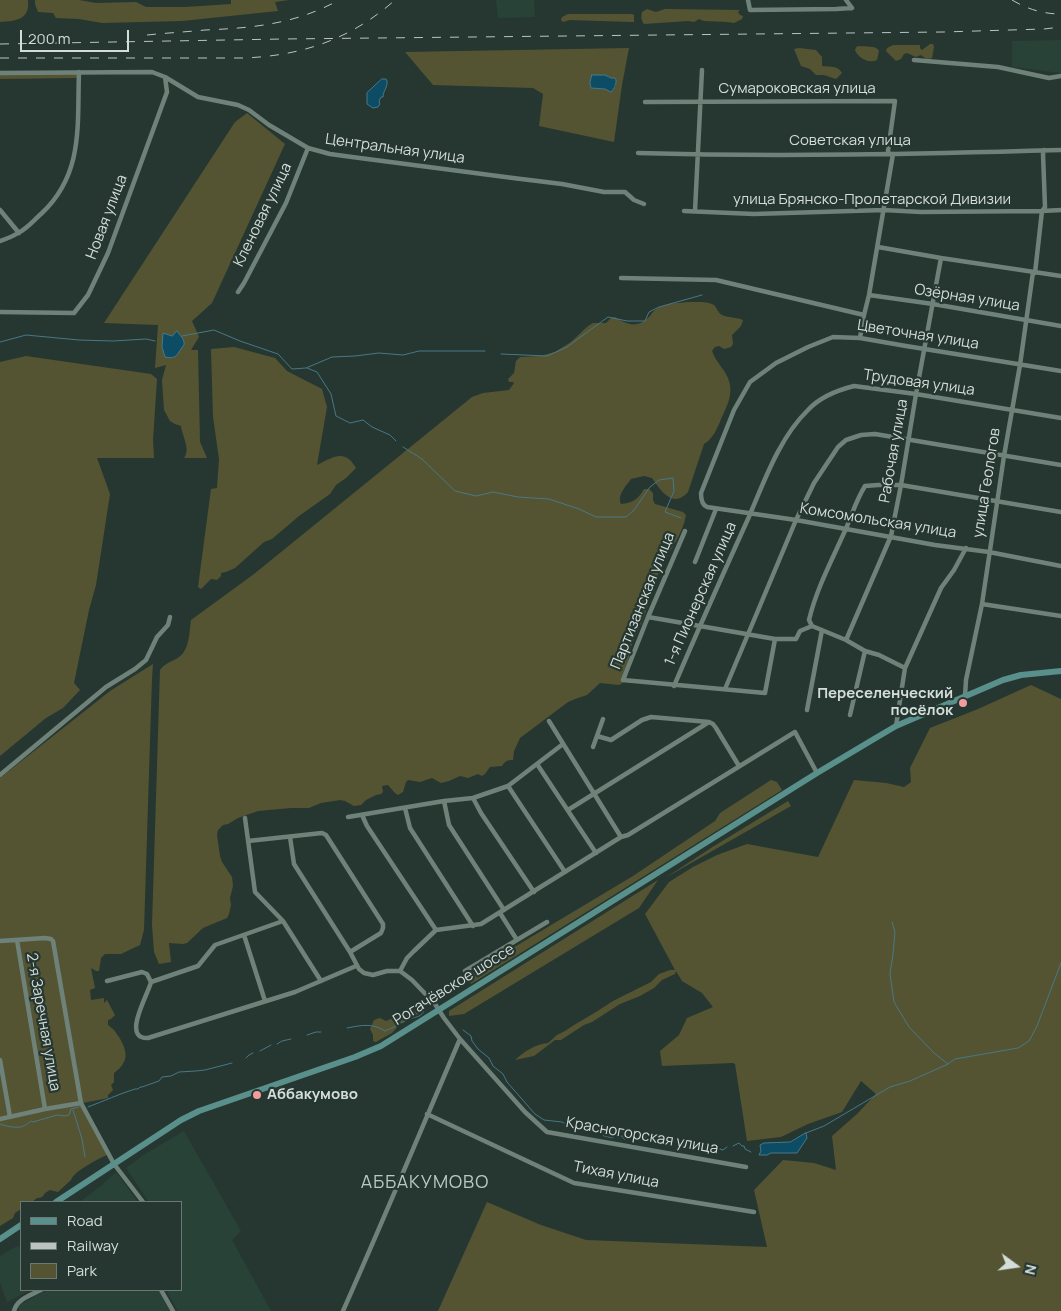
<!DOCTYPE html>
<html>
<head>
<meta charset="utf-8">
<style>
  body { margin:0 }
  #map { position:relative; width:1061px; height:1311px; overflow:hidden; background:#263731; font-family:Manrope,sans-serif }
  canvas { display:block }
  .legend { position:absolute; left:20px; top:1201px; width:162px; height:90px; box-sizing:border-box; background:#263731; border:1px solid #6b7974; margin:0; padding:6px 9px; list-style:none; font-size:15px; color:#d3ddd9 }
  .legend li { display:flex; align-items:center; gap:10px; height:25px }
  .legend b { width:25px; border:1px solid #6b7974 }
  .north { position:absolute; left:991px; top:1241px; width:50px; height:50px; -webkit-text-stroke:4px #263731; paint-order:stroke; rotate:104deg; font-size:14px; font-weight:700; line-height:20px; text-align:center; color:#d3ddd9 }
  .north::after { content:''; display:block; margin:auto; width:18px; height:22px; background:#d3ddd9; clip-path:polygon(50% 0,100% 100%,50% 72%,0 100%) }
  .scale { position:absolute; left:20px; top:30px; width:109px; height:22px; box-sizing:border-box; border:2px solid #d3ddd9; border-top:0; padding-left:6px; font-size:15px; line-height:18px; white-space:nowrap; color:#d3ddd9; -webkit-text-stroke:4px #263731; paint-order:stroke }
</style>
</head>
<body>
<div id="map">
<canvas width="1061" height="1311"></canvas>
<ul class="legend">
<li><b style="height:6px;background:#5a908b"></b>Road</li>
<li><b style="height:6px;background:#bac5c1"></b>Railway</li>
<li><b style="height:14px;background:#545433"></b>Park</li>
</ul>
<div class="north">N</div>
<div class="scale">200 m</div>
</div>
<script>
const g = document.querySelector('canvas').getContext('2d');
g.lineJoin = 'round';
function fill(path, color) { g.fillStyle = color; g.fill(path, 'evenodd'); }
function trace(path, color, width, dash) { g.strokeStyle = color; g.lineWidth = width; g.lineCap = dash ? 'butt' : 'round'; g.setLineDash(dash || []); g.stroke(path); }
function drawText(font, color, halo, rows, align = 'center') {
  g.font = font + ' Manrope,sans-serif'; g.lineWidth = 4.5; g.setLineDash([]); g.textBaseline = 'middle'; g.strokeStyle = halo; g.fillStyle = color; for (const [text, x, y, turn = 0] of rows) {
    g.save(); g.translate(x, y); g.rotate((+turn || 0) * Math.PI / 180); g.textAlign = isNaN(turn) ? turn : align; if (halo) g.strokeText(text, 0, 0); g.fillText(text, 0, 0); g.restore();
  }
}
const built = new Path2D(`
  M496 0H534L535 17 498 18Z
  M1061 40V73L1012 67V41Z
  M184 1131 241 1231 232 1240 271 1311H178L166 1290H181V1202H149L126 1168 145 1154Z
  M116 1172 138 1202H80L103 1184Z
  M21 1245V1290H30L7 1302 0 1283V1256L17 1246 18 1247Z
  M47 1290H159L171 1311H19V1307L21 1304Z`);
const green = new Path2D(`
  M0 0H28C30 20 16 21 0 22Z
  M35 0H79L96 3 136 2 146 7H185L231 4V0H289L275 2 278 11 182 21 102 23 79 19 56 18 53 13 38 12 35 4Z
  M647 9 656 12 665 9 740 10 738 12 740 15 743 16 742 19 734 23 727 22 704 21 699 19 694 22 688 21 644 24C641 20 641 17 642 12Z
  M568 14H632L634 15V22H631L570 20 563 22 561 20 562 17Z
  M930 44H933L934 47 932 58C927 60 925 58 921 55L916 57 907 53 904 54 901 59 896 61 886 51 887 48 893 45H920V48L922 50Z
  M859 46C865 47 876 45 879 51L877 60C869 64 858 58 855 50L856 47Z
  M629 48 622 85 614 142 539 126 543 94 533 88 433 85 405 52ZM597 75H604L611 78 616 86 611 92 605 89 591 88 590 83Z
  M799 48 816 50 822 57V66C829 67 838 65 842 73L836 79 824 75H816L810 69 801 66 794 49Z
  M77 73V78L0 79V75Z
  M247 113 285 144 212 303 192 321 199 337 191 350H198L200 442 207 458H184C191 449 182 436 181 426L175 424 170 421 164 410 162 380 166 365 155 368 158 325 104 323 235 122Z
  M689 302C696 302 708 301 714 305 717 308 718 313 722 315 729 318 736 317 743 320L741 326 732 335 733 344 731 347 724 349 719 346 715 347 712 351C716 363 726 370 729 381 734 396 725 409 720 422 717 428 715 434 710 439 709 441 706 442 704 444L688 492C673 509 661 491 652 478L644 476 631 479C626 486 617 495 621 504 632 503 638 500 644 489H649L653 493V500L655 504 683 512 686 515C683 534 669 551 661 568 654 581 651 597 646 611 642 624 635 635 631 647 627 657 630 671 626 681L619 685 600 683 587 695 575 699 568 702 520 738 514 751 513 760C507 760 505 761 502 766L490 767 485 774 482 776 478 774 468 778 460 776 449 781 441 783 432 778 420 782 408 780 406 782 403 792 398 795 395 793 388 785 382 786 383 792 381 794 376 795 366 800 361 805 354 806 345 801 340 800 321 803 309 808H291L258 811 238 818 228 824 223 825 218 830 217 835 220 856 222 862 232 877 233 886 230 898 231 905 229 914 227 918 203 928 187 943 183 944 169 943 171 962 159 964 154 952 152 925 160 670C164 664 170 662 176 659 190 652 189 633 191 620L254 574 472 397 483 393 509 390 514 383 513 382H509L508 379 514 373 516 361 520 357 540 356 555 352 571 342 588 326 593 323H606L611 318 615 317C627 325 638 329 650 316 652 313 654 310 658 308 666 303 679 303 689 302Z
  M234 347 275 358 287 371 322 389 327 407 317 465C333 457 345 448 356 468L346 478 336 485 330 494 299 516 272 539 264 542 235 568 226 572 221 573V576L217 580 211 579 201 589 198 587 211 489 217 488 219 459 213 417 211 349Z
  M26 356 151 374 157 379 153 440 154 458H97L110 494 96 585 89 610 74 683 80 690 63 708 46 718 0 756V362Z
  M153 664 152 678 144 930 140 945 121 954H105L101 958 99 971H96L91 968 95 988 90 990 91 1000 104 998V1003L107 1000 115 1015 111 1019 108 1020V1025C110 1027 112 1028 114 1030 116 1032 117 1035 119 1037 128 1052 129 1062 114 1073V1082L111 1085 113 1090 108 1095V1098L83 1103 107 1155C98 1159 74 1171 71 1180L58 1192 50 1190 45 1193C43 1197 41 1198 37 1198L32 1202H21V1209L15 1213 13 1218 0 1226V778L110 691Z
  M1031 685 1061 699V1311H438L487 1202 541 1225 586 1240 767 1247 754 1190 783 1160 814 1163 836 1170 832 1136 857 1114 876 1094 861 1081 842 1112 808 1124 781 1137 747 1141 735 1064 733 1063 662 1066 660 1051 679 1035 687 1018 713 1007 702 993 682 981 676 971 675 974 662 980 654 988 640 996 620 1004 592 1022 584 1025 561 1040H555L534 1056 515 1060C524 1052 535 1044 548 1043L557 1035 565 1031 574 1025 596 1012 613 1001 651 982 659 974 670 970H675L645 914 669 882 693 867 717 855 747 844 818 857 854 780 886 783 904 787 911 782 910 768 930 728 978 709Z
  M771 780 777 782 782 790 471 984 466 976 633 876 715 821 720 813Z
  M788 801 791 806 665 878 714 846Z
  M658 880 639 908 464 1014 449 1016V1011Z
  M424 1006 422 1012 401 1023 392 1033 381 1039 376 1042 373 1041V1035L370 1029 374 1020 380 1018 386 1021 395 1017H401L410 1014Z`);
const water = new Path2D(`
  M592 75H605L611 78H615C618 82 614 89 611 92L605 89 591 88 590 83Z
  M382 79H386L387 81C388 87 383 91 383 97H381L379 101 380 104 378 107 373 108 367 104V93Z
  M177 331C180 336 185 339 184 345 177 353 178 360 165 357L162 347 163 333 172 336Z
  M806 1133 807 1138 797 1153H771L767 1155H759L761 1151 760 1145 764 1143 790 1142Z`);
const stream = new Path2D(`
  M182 336 214 330 240 341 278 354 292 369 306 368 332 357 355 356 379 353 403 355 419 351H485
  M0 342 26 335 79 340 113 341 146 339 155 341
  M501 354 547 356 567 347 586 333 608 317 627 321H645L649 312 659 307 702 295
  M307 368 317 372 331 394 336 416 350 423 363 420 372 427 390 435 396 441
  M403 447 422 459 455 491 476 496 493 492 518 497 549 499 579 509 596 517H626L634 510 650 487 659 480 673 478 674 491 665 512 681 518
  M892 922 895 932 893 954 890 974 894 1002 909 1027 934 1053 948 1064
  M347 1028C362 1025 373 1023 385 1031 393 1028 399 1024 407 1020 414 1016 420 1019 424 1011
  M463 1030 471 1036 472 1041 478 1049 489 1058 493 1066 503 1074 507 1082 535 1114 544 1120 562 1122 570 1126 599 1131 604 1136 613 1138V1136H622L624 1139C629 1139 635 1139 640 1138L642 1139 646 1137 648 1141H650L652 1138 655 1139 656 1141
  M307 1035 316 1032H321
  M277 1044 282 1041 291 1039
  M260 1051 271 1045
  M246 1058 249 1055 253 1053
  M88 1107C104 1101 119 1094 135 1089H138L140 1087H142L159 1081 162 1077 171 1076 179 1072 196 1071 205 1070 232 1063
  M73 1110 82 1139 85 1157
  M0 1124C4 1126 16 1128 20 1127 23 1127 29 1123 31 1121L33 1122 57 1115 64 1116 69 1115 71 1109 79 1107
  M806 1133 824 1126 890 1087 910 1081 948 1064 955 1059 1018 1048 1029 1041 1037 1026 1061 963
  M733 1146 739 1143 742 1146H744L745 1149 751 1152
  M679 1149 685 1147C691 1150 697 1149 704 1150L708 1147 711 1151 720 1149 723 1150 727 1147`);
const minor = new Path2D(`
  M748 0 750 10 836 9 852 8
  M846 0 852 8
  M914 60 998 67 1049 78 1061 76
  M0 73 152 72 165 77 198 97 238 105 249 110 269 125 308 148 330 154 352 157 513 178 562 184 604 192H625L634 200 644 204
  M645 102 895 101 888 151 889 154
  M638 153C779 157 920 154 1061 150
  M0 210 19 233
  M684 211 754 214 884 210 921 212 1042 211 1061 210
  M695 211 702 70
  M0 241C6 239 12 237 18 233 27 229 34 220 42 213 84 173 77 125 79 72
  M878 247 941 258 1061 276
  M1035 273 1042 211 1045 207 1043 154 1044 150
  M621 278 716 280 864 315
  M238 292 244 283 286 203 308 148
  M869 295 933 304 1061 326
  M0 312 74 313 88 295 108 253 167 92 165 77
  M860 338 864 315 869 295 893 154
  M1061 371 906 346 860 338 833 337 808 347 776 363 750 382 734 410 701 493C701 498 702 505 707 507L796 520 935 545 989 552 1061 566
  M685 531 648 617 623 680 765 693 775 639
  M695 562 716 509
  M982 604 1061 616
  M648 617 775 639H796L800 631 812 626
  M846 640 891 536 901 485 916 394 941 258
  M905 668 879 655 865 651 846 640 812 626 809 620C816 590 831 562 844 533 852 516 855 502 865 486L878 485H901L1061 512
  M674 686C698 630 723 574 748 519 764 482 779 438 808 410 819 398 838 390 854 386L916 394 1061 418
  M725 689 796 520 814 483 838 447 846 440 861 435 875 434 1061 465
  M965 696 966 680 982 604 1004 456 1020 365 1033 272
  M807 710 822 630
  M850 715 865 651
  M549 721 621 837
  M896 726 905 668 941 588 954 570 966 548
  M597 736 611 740 642 720 651 717 709 722 713 724 716 728 739 766
  M593 747 603 719
  M537 764 596 853
  M0 775 106 687 135 669 146 660 157 637 168 625 170 617
  M508 786 565 872
  M473 798 481 813 534 892
  M444 801 449 825 504 910
  M405 808 410 828 473 926
  M568 810 709 722
  M362 815 367 826 436 930
  M348 817 444 801 473 798 508 786 563 744
  M245 818 255 892 283 921 321 981
  M290 837 294 864 350 952 359 969 364 973 373 975 387 971H400L412 980 435 1004 444 1018 460 1039 525 1112 547 1132 746 1167
  M248 841 322 833 326 835 383 924V928L381 933 350 952
  M500 913 517 940
  M283 921 215 945 198 966 151 982C148 995 121 1039 148 1038L295 992 356 966
  M244 935 265 1001
  M17 940 45 1109
  M0 941 45 938 51 939 53 941 81 1103 114 1164 143 1202
  M400 971 407 958 414 951 436 930 481 924 621 837 628 835 795 732 817 773
  M465 971 547 922
  M107 981 142 972 147 974 151 982
  M0 1060 10 1117
  M427 1114 574 1183 754 1212
  M0 1119 45 1109 81 1103
  M161 1290 173 1311
  M14 1311C17 1299 31 1295 41 1290
  M343 1311C383 1221 421 1130 460 1039`);
const secondary = new Path2D(`
  M56 1202 181 1120 199 1111 355 1057 381 1046 817 773 874 739 896 726 1003 680 1021 675 1061 671
  M0 1239 21 1225`);
const rail = new Path2D(`
  M1012 0C1027 9 1043 14 1061 14
  M147 35C166 33 185 32 205 30 253 28 296 24 339 0
  M0 44 283 39 943 32 1044 29 1061 27
  M0 58H243C302 56 351 39 395 0`);
const markers = [
  [963,703,5,"#f59b9d"],
  [257,1095,5,"#f59b9d"]
];
const streetNames = [
  ["Сумароковская улица",797,89],
  ["Советская улица",850,141],
  ["Центральная улица",395,149,8],
  ["улица Брянско-Пролетарской Дивизии",872,200],
  ["Кленовая улица",263,215,-64],
  ["Новая улица",107,217,-69],
  ["Озёрная улица",967,298,9],
  ["Цветочная улица",918,335,9],
  ["Трудовая улица",919,383,8],
  ["Рабочая улица",894,451,-80],
  ["улица Геологов",987,483,-81],
  ["Комсомольская улица",878,521,9],
  ["1-я Пионерская улица",701,594,-66],
  ["Партизанская улица",643,601,-68],
  ["Рогачёвское шоссе",454,985,-32],
  ["2-я Заречная улица",43,1022,80],
  ["Красногорская улица",642,1136,10],
  ["Тихая улица",616,1175,11]
];
const poiNames = [
  ["Переселенческий",953,694],
  ["посёлок",953,711],
  ["Аббакумово",267,1095,"left"]
];
const quarterNames = [
  ["АББАКУМОВО",425,1183]
];
fill(built, '#284238');
fill(green, '#545433');
fill(water, '#0c4d65');
trace(water, '#487888', 1);
trace(stream, '#487888', 1);
trace(minor, '#6f827a', 4.5);
trace(secondary, '#5a908b', 6);
trace(rail, '#bac5c1', 1, [9, 9]);
for (const [x, y, r, color] of markers) { const dot = new Path2D(); dot.arc(x, y, r, 0, 2 * Math.PI); g.fillStyle = color; g.fill(dot); trace(dot, '#263731', 2); }
drawText('15px', '#d3ddd9', '#263731', streetNames);
drawText('bold 15px', '#d3ddd9', '#263731', poiNames, 'right');
g.letterSpacing = '1px';
drawText('18px', '#b7cbc3', '#263731', quarterNames);
g.letterSpacing = '0px';
</script>
</body>
</html>
